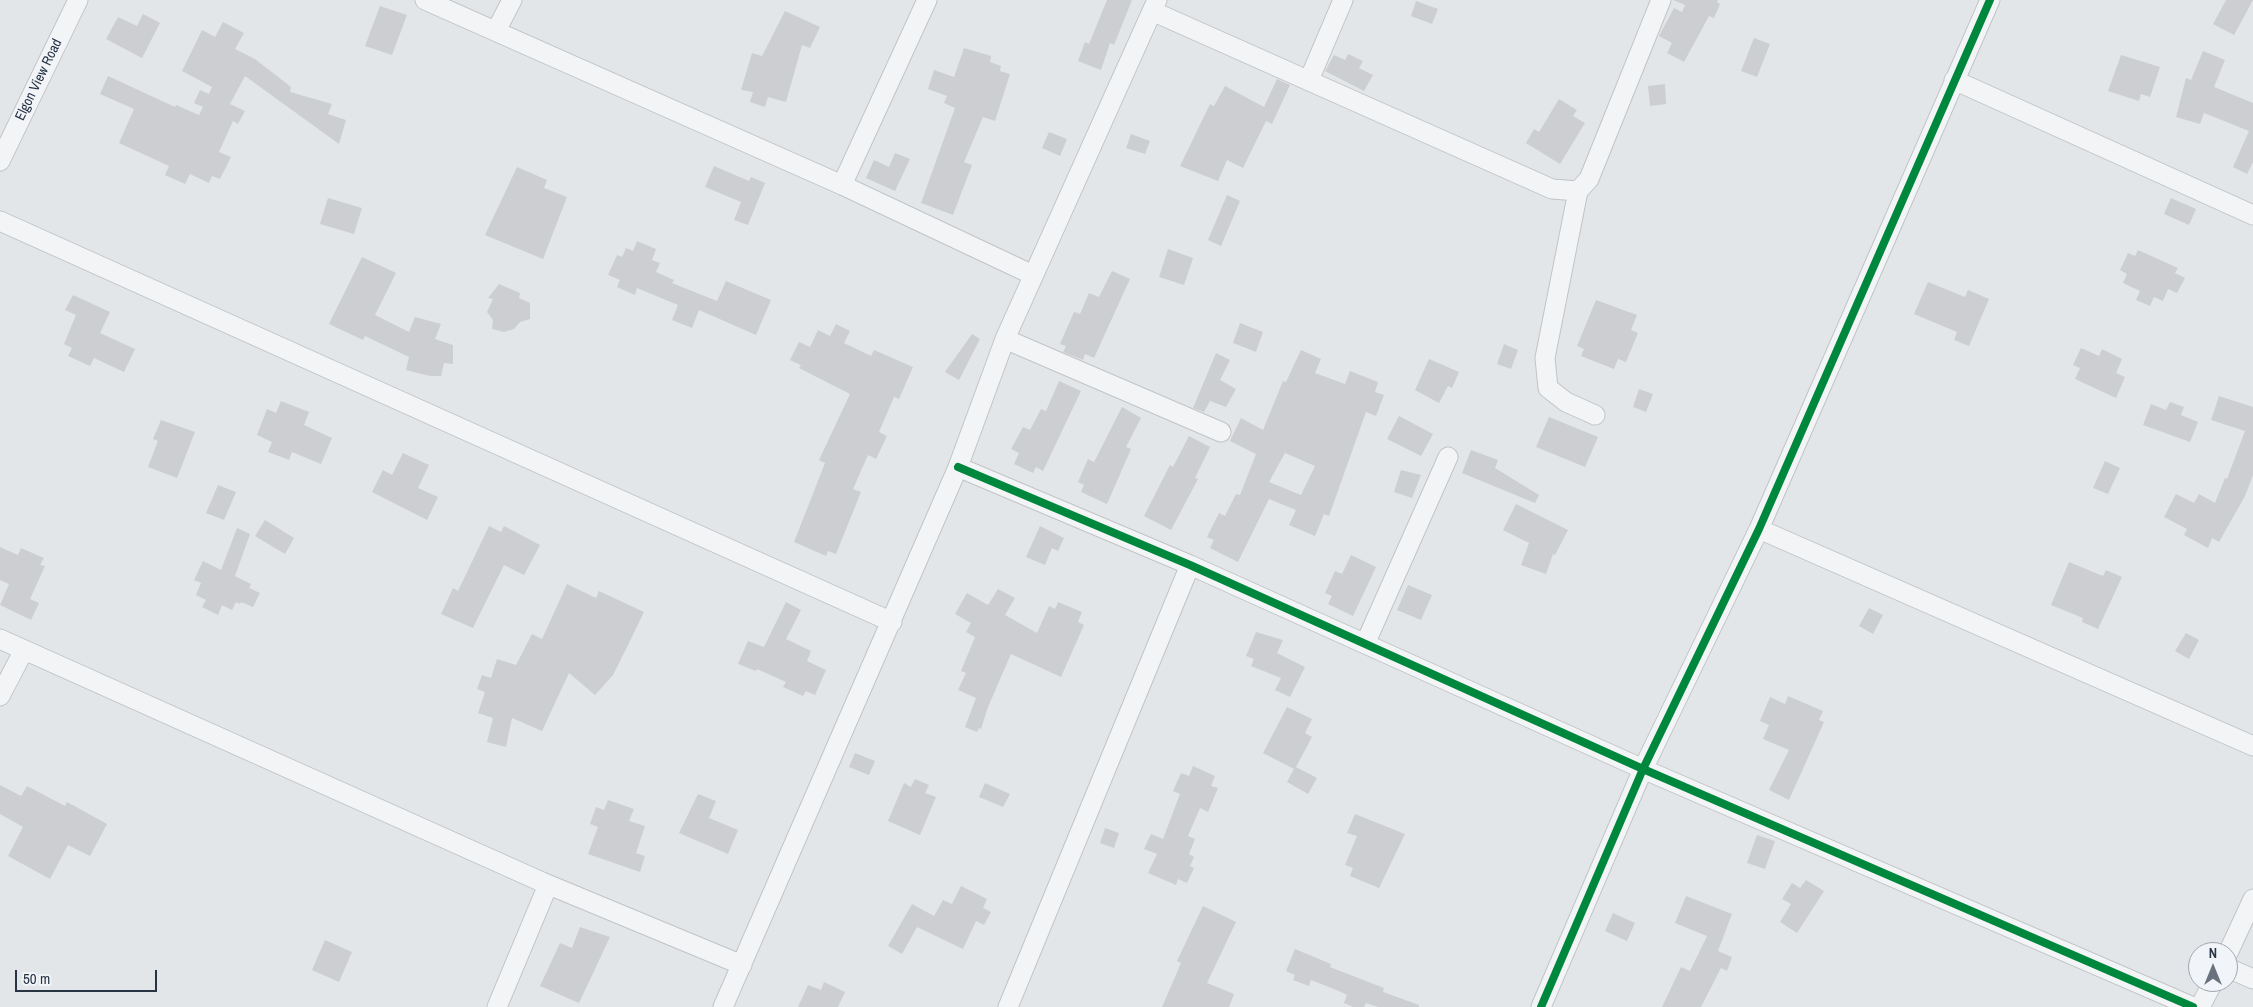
<!DOCTYPE html>
<html>
<head>
<meta charset="utf-8">
<style>
  body { margin:0 }
  #map { position:relative; width:2253px; height:1007px; overflow:hidden; background:#e3e6e9; font-family:"Archivo Narrow",sans-serif }
  canvas { display:block }
  .north { position:absolute; left:2188px; top:942px; width:50px; height:50px; box-sizing:border-box; background:#f1f4f8; border:1px solid #a1a7b0; border-radius:50%; rotate:0deg; font-size:14px; font-weight:700; line-height:20px; text-align:center; color:#283444 }
  .north::after { content:''; display:block; margin:auto; width:18px; height:22px; background:#69727e; clip-path:polygon(50% 0,100% 100%,50% 72%,0 100%) }
  .scale { position:absolute; left:15px; top:970px; width:142px; height:22px; box-sizing:border-box; border:2px solid #283444; border-top:0; padding-left:6px; font-size:15px; line-height:18px; white-space:nowrap; color:#283444; -webkit-text-stroke:4px #f1f4f8; paint-order:stroke }
</style>
</head>
<body>
<div id="map">
<canvas width="2253" height="1007"></canvas>
<div class="north">N</div>
<div class="scale">50 m</div>
</div>
<script>
const g = document.querySelector('canvas').getContext('2d');
g.lineJoin = 'round';
function fill(path, color) { g.fillStyle = color; g.fill(path, 'evenodd'); }
function trace(path, color, width, dash) { g.strokeStyle = color; g.lineWidth = width; g.lineCap = dash ? 'butt' : 'round'; g.setLineDash(dash || []); g.stroke(path); }
function drawText(font, color, halo, rows, align = 'center') {
  g.font = font + ' "Archivo Narrow",sans-serif'; g.lineWidth = 4; g.setLineDash([]); g.textBaseline = 'middle'; g.strokeStyle = halo; g.fillStyle = color; for (const [text, x, y, turn = 0] of rows) {
    g.save(); g.translate(x, y); g.rotate((+turn || 0) * Math.PI / 180); g.textAlign = isNaN(turn) ? turn : align; if (halo) g.strokeText(text, 0, 0); g.fillText(text, 0, 0); g.restore();
  }
}
const building = new Path2D(`
  M1107 0H1132L1114 45 1110 43 1101 70 1078 61 1085 42 1089 44Z
  M1673 0H1718L1717 2 1720 4 1714 18 1709 16 1684 62 1667 53 1672 43 1659 36 1674 8 1682 12 1685 5Z
  M2226 0H2253L2234 35 2213 24Z
  M1416 1 1438 9 1432 24 1411 16Z
  M380 6 407 15 392 55 365 46Z
  M785 11 820 27 810 48 802 45 786 102 768 97 765 107 750 102 753 92 741 90 752 53 762 56Z
  M143 14 160 23 142 58 106 39 118 17 137 26Z
  M223 22 244 33 235 49 255 59 291 87 290 92 332 104 328 114 346 120 339 144 245 76 230 104 245 111 238 124 233 121 219 152 231 157 220 179 212 176 209 183 190 174 185 184 165 175 169 166 119 143 134 109 100 94 108 76 175 107 176 105 199 115 203 107 194 103 200 90 209 94 212 87 182 71 202 30 215 37Z
  M1754 38 1770 44 1757 77 1741 71Z
  M964 48 991 56 990 62 1001 66 1000 71 1010 74 995 121 983 117 964 162 972 165 953 215 921 203 955 108 944 103 947 96 928 89 934 70 954 77Z
  M2203 51 2225 60 2214 87 2253 103V162L2247 174 2233 167 2249 131 2204 113 2200 124 2176 117 2186 78 2191 80Z
  M1348 54 1363 61 1359 68 1373 75 1364 91 1325 71 1334 55 1345 60Z
  M2121 55 2160 67 2150 97 2141 94 2139 101 2108 91Z
  M1277 79 1290 85 1272 124 1266 121 1243 168 1227 160 1218 181 1180 166 1210 104 1214 106 1225 86 1264 107Z
  M1665 84 1666 104 1650 106 1648 86Z
  M1559 99 1577 110 1573 116 1585 123 1560 164 1526 143 1534 129 1539 132Z
  M1049 132 1067 139 1060 156 1042 148Z
  M1131 134 1150 141 1145 154 1126 148Z
  M895 153 910 159 895 191 866 178 874 160 889 167Z
  M714 166 749 181 751 177 765 183 748 225 734 220 741 202 705 187Z
  M517 167 547 180 544 188 567 197 543 259 485 235Z
  M1227 195 1240 201 1221 246 1208 240Z
  M328 198 362 208 354 234 320 224Z
  M2171 198 2196 209 2189 225 2164 214Z
  M637 241 656 249 652 260 660 263 656 272 674 280 672 283 717 301 726 281 771 300 756 335 699 310 692 328 672 320 678 305 637 288 635 295 617 287 620 280 608 275 617 255 622 257 626 248 633 251Z
  M1168 249 1193 258 1184 285 1159 277Z
  M2138 250 2178 268 2175 273 2185 278 2177 293 2168 289 2163 301 2154 297 2150 306 2136 300 2140 291 2123 283 2127 274 2120 270 2128 253 2135 256Z
  M362 257 396 273 375 315 409 332 415 317 441 324 435 339 453 345V364L444 363 441 376H430L406 370 409 357 365 336 363 340 329 324Z
  M1112 271 1130 279 1094 358 1085 354 1083 360 1063 352 1066 346 1060 344 1074 312 1080 314 1089 293 1099 297Z
  M1928 282 1965 297 1968 290 1989 299 1969 346 1954 340 1957 332 1914 314Z
  M499 284 520 293 519 298 530 303V319L520 322 514 329 504 332 492 329 493 320 487 312 493 299 488 298Z
  M73 295 110 312 100 333 135 349 124 372 94 358 90 366 68 356 72 348 64 344 76 315 65 310Z
  M1596 300 1637 315 1631 330 1638 333 1626 362 1618 359 1614 369 1581 356 1584 349 1577 346Z
  M1240 323 1263 332 1256 352 1233 343Z
  M836 324 850 331 844 343 871 356 874 350 913 367 899 399 894 397 879 432 887 436 876 459 868 455 853 489 861 492 836 554 828 551 826 556 794 542 825 463 819 460 850 394 799 368 801 365 790 360 799 342 810 347 818 330 830 336Z
  M972 334 980 339 959 380 945 372Z
  M1504 344 1518 350 1511 369 1497 364Z
  M2081 348 2099 356 2102 349 2122 359 2116 373 2125 377 2116 398 2075 379 2080 368 2073 365Z
  M1301 350 1321 359 1315 373 1345 384 1350 371 1378 382 1375 392 1384 395 1376 416 1366 412 1329 516 1324 514 1315 536 1289 525 1296 510 1269 499 1238 562 1210 548 1214 540 1207 537 1219 513 1225 516 1236 494 1240 495 1256 454 1230 441 1241 418 1263 430 1283 381 1286 382ZM1285 453 1315 466 1301 495 1269 482Z
  M1216 353 1230 360 1220 380 1236 389 1226 407 1210 401 1204 412 1193 408Z
  M1429 359 1459 372 1452 388 1448 386 1439 403 1415 390Z
  M1059 381 1081 391 1043 471 1036 467 1033 473 1014 464 1019 453 1011 449 1023 427 1030 430 1041 409 1046 411Z
  M1639 389 1653 394 1646 412 1633 407Z
  M2219 396 2253 407V475L2245 496 2219 542 2212 538 2208 548 2184 535 2187 529 2164 517 2176 494 2194 503 2199 494 2215 503 2225 478 2227 479 2245 431 2211 420Z
  M281 401 309 412 304 425 332 438 321 464 292 452 289 460 268 452 272 442 257 435 267 409 276 413Z
  M2170 402 2184 407 2181 415 2198 422 2190 442 2143 425 2151 404 2166 410Z
  M1122 407 1141 418 1126 447 1131 449 1107 504 1081 492 1084 485 1078 482 1088 459 1094 462Z
  M1399 416 1433 434 1421 456 1387 439Z
  M1549 417 1598 437 1585 467 1536 447Z
  M161 420 195 432 177 478 148 467 158 441 153 439Z
  M1189 436 1210 447 1195 478 1198 479 1171 530 1144 516 1170 465 1173 467Z
  M1471 450 1498 460 1495 468 1539 495 1535 503 1462 473Z
  M403 453 429 465 418 488 438 497 427 520 372 492 383 470 392 475Z
  M2105 461 2120 468 2108 494 2093 488Z
  M1401 470 1421 475 1412 498 1394 492Z
  M218 485 236 492 224 520 206 513Z
  M1516 504 1568 530 1555 555 1553 554 1546 574 1521 565 1529 543 1503 530Z
  M265 520 294 538 285 554 255 536Z
  M489 526 501 532 504 526 540 545 524 575 504 565 473 628 441 614 453 588 458 591Z
  M1040 526 1064 538 1058 551 1052 548 1045 565 1026 557Z
  M237 528 250 534 235 576 251 584 249 588 260 593 253 607 241 602 240 604 236 602 232 610 222 605 218 615 202 607 206 600 196 595 201 583 194 580 203 561 221 570Z
  M0 547 18 555 21 548 44 558 40 565 45 566 30 599 39 603 31 620 0 605 9 584 0 580Z
  M1351 555 1376 567 1353 616 1328 604 1332 596 1325 593 1335 571 1342 574Z
  M2069 562 2103 576 2106 570 2122 577 2098 629 2082 622 2083 618 2051 605Z
  M567 584 596 598 599 591 644 612 630 641 613 675 595 695 569 673 542 731 512 718 506 747 487 742 493 718 478 713 485 692 477 689 482 675 491 678 497 659 516 665 532 634 542 639Z
  M1408 585 1432 595 1421 620 1397 610Z
  M998 589 1015 598 1005 615 1037 633 1049 606 1055 609 1058 602 1082 612 1078 622 1084 625 1061 677 1011 654 988 707 981 729 979 728 977 732 965 727 976 698 958 690 966 673 961 671 975 637 966 632 971 623 955 614 967 593 988 605Z
  M786 602 801 610 786 639 811 651 807 661 826 670 815 695 806 691 803 696 783 687 786 682 757 669 756 671 738 664 748 641 764 647Z
  M1869 608 1883 615 1873 634 1859 626Z
  M1256 632 1283 640 1277 653 1305 667 1290 697 1275 690 1281 678 1251 666 1254 659 1246 656Z
  M2186 633 2199 640 2189 659 2175 651Z
  M1788 696 1823 711 1819 720 1824 722 1789 800 1769 790 1789 750 1763 739 1769 725 1760 721 1770 697 1785 704Z
  M1287 707 1312 719 1305 733 1312 737 1296 767 1317 778 1308 794 1287 782 1294 769 1263 753Z
  M855 753 875 761 869 775 849 767Z
  M1193 766 1215 776 1211 786 1218 788 1208 812 1200 808 1188 836 1195 839 1189 854 1194 857 1190 866 1194 868 1187 883 1178 879 1176 885 1148 873 1157 854 1144 849 1151 834 1163 839 1180 794 1173 791 1181 773 1189 776Z
  M915 779 929 785 925 793 936 797 920 835 888 821 904 783 911 787Z
  M985 783 1010 794 1003 807 979 797Z
  M0 785 21 796 27 786 65 806 67 802 107 824 90 856 68 845 50 879 8 856 23 827 0 814Z
  M698 794 716 801 709 818 738 830 728 854 679 833Z
  M608 800 634 809 629 821 645 826 636 853 645 856 640 872 588 854 598 827 590 824 596 807 604 810Z
  M1355 814 1405 834 1379 888 1350 876 1353 868 1345 865 1357 836 1347 833Z
  M1105 828 1119 833 1114 848 1100 843Z
  M1757 835 1775 841 1765 869 1747 863Z
  M1806 880 1824 891 1797 933 1780 922 1791 904 1782 899 1792 883 1800 888Z
  M961 886 987 899 983 908 991 912 984 925 976 921 963 949 917 927 902 954 888 946 912 904 934 916 943 900 952 904Z
  M1686 896 1732 914 1718 951 1732 957 1727 971 1721 968 1701 1007H1662L1681 967 1690 971 1707 936 1675 923Z
  M1203 906 1236 922 1207 983 1234 994 1229 1007H1162L1181 963 1177 961Z
  M1613 913 1635 923 1627 941 1605 931Z
  M580 927 610 937 579 1003 540 986 560 943 572 948Z
  M325 940 352 952 339 982 312 970Z
  M1295 949 1331 964 1330 967 1384 988 1383 992 1419 1005V1007H1378L1366 1003 1364 1007H1353L1344 1003 1347 995 1339 991 1311 980 1309 986 1293 980 1295 975 1286 971Z
  M824 982 845 992 838 1007H798L808 985 821 990Z`);
const minor = new Path2D(`
  M425 0 842 185 1033 275
  M1152 11 1552 189 1578 191 1589 179 1661 0
  M496 31 512 0
  M1309 80 1343 0
  M1954 80 2253 215
  M0 161 78 0
  M842 185 927 0
  M1578 191 1545 358 1548 388 1566 402 1595 415
  M0 221 892 622
  M1005 339 1221 432
  M958 467 1190 565 1643 769 2193 1007
  M1759 529 2253 746
  M0 639 542 882 742 965
  M1365 644 1448 457
  M0 696 24 650
  M2228 953 2253 899
  M2228 968 2253 979
  M497 1007 548 885
  M723 1007 958 467 1005 339 1157 0
  M1008 1007 1190 565
  M1541 1007 1643 769 1759 529 1990 0
  M2200 1007 2213 982`);
const cycleway = new Path2D(`
  M958 467 1190 565 1643 769 2193 1007
  M1541 1007 1643 769 1759 529 1990 0`);
const streetNames = [
  ["Elgon View Road",39,80,-64]
];
fill(building, '#ccced1');
trace(minor, '#c1c4c7', 21);
trace(minor, '#f3f4f5', 19);
trace(cycleway, '#00873e', 8);
drawText('14px', '#283444', '#f1f4f8', streetNames);
</script>
</body>
</html>
